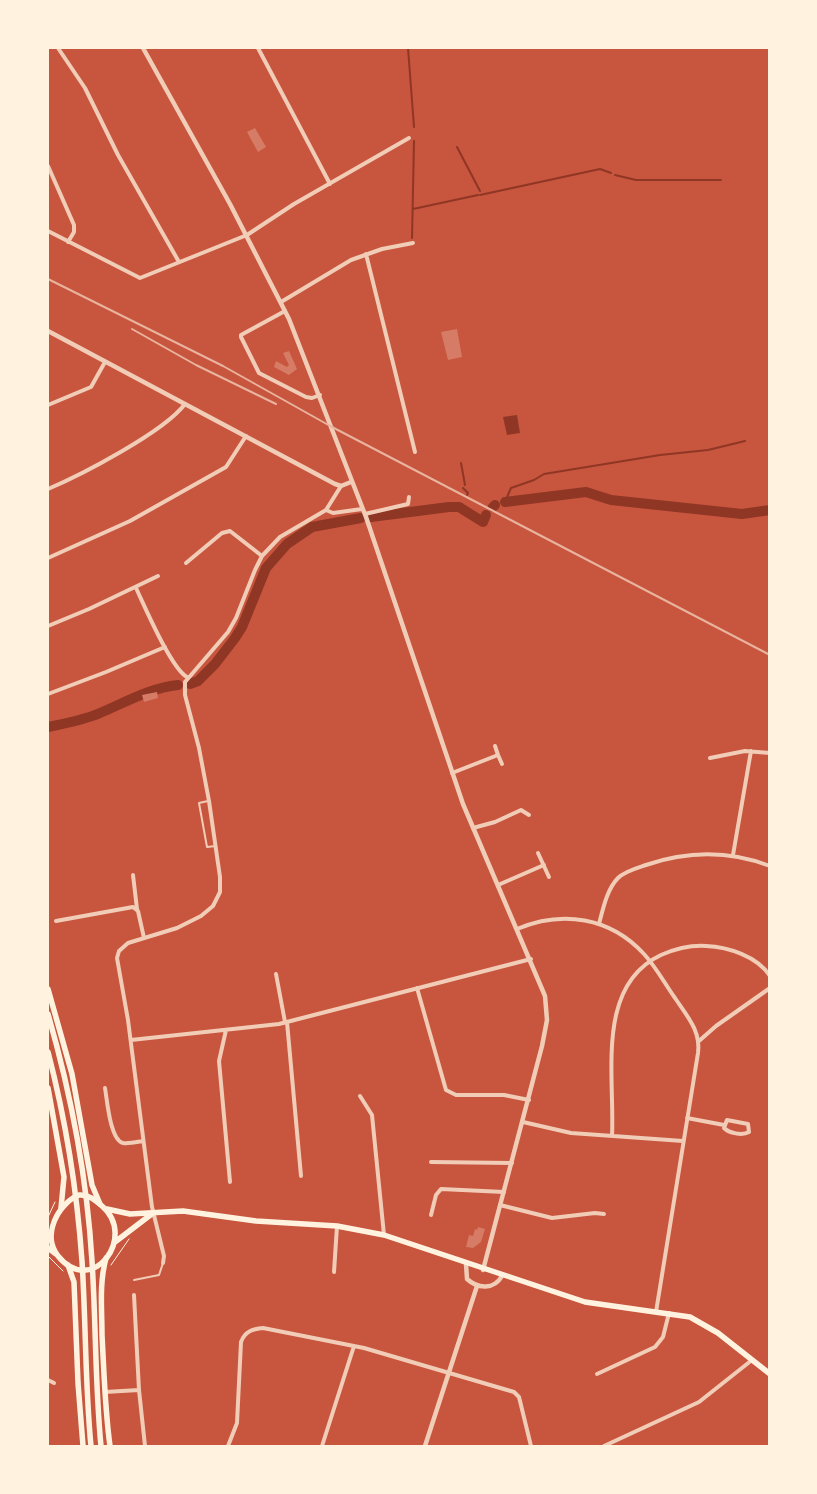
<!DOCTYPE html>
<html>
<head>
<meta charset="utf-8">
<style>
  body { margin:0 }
  #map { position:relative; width:817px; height:1494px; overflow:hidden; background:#c8553d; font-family:Helvetica,sans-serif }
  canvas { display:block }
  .frame { position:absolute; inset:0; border:49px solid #fff3e0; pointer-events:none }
</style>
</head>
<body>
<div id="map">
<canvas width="817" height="1494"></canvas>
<div class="frame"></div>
</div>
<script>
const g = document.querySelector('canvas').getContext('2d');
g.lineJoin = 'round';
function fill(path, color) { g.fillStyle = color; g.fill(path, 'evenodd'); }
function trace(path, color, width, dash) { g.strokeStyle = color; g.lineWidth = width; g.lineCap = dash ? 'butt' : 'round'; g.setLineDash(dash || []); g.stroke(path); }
const water = new Path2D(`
  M517 415 520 433 507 435 503 417Z`);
const stream = new Path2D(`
  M408 48 414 127
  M457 147 480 191
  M615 175 636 180H721
  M480 195 600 169 611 173
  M413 209 478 195
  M412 238 414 141
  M461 463 465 485
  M463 488 468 493 467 495
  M505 502 511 488 534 480 544 474 660 455 708 450 745 441
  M460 508 462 504`);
const river = new Path2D(`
  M505 502 586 492 611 500 742 514 770 510
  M493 507 495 505
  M371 517 449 507H459L483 522 486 515
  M190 684 198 681 215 664 235 638 242 627 266 568 287 544 312 527 361 518
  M48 727C63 724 87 719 100 713 126 702 150 688 178 685`);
const building = new Path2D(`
  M255 128 266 147 258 152 247 132Z
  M457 329 462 357 448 360 441 332Z
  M289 351 297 369 289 375 274 367 276 361 287 367 289 365 283 353Z
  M157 692 158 698 144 702 142 695Z
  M478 1227 485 1229 481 1242 473 1248 466 1247 469 1235 473 1236 475 1229 477 1230Z`);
const path = new Path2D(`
  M48 1217 55 1202
  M48 1256 63 1271
  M111 1265 129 1239`);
const service = new Path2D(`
  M208 801 199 803 207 847 216 846
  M134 1280 159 1275 163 1263`);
const minor = new Path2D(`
  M58 48 85 88 118 155 179 262
  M258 48 330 184
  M48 166 74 225V232L68 242
  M48 231 140 278 247 235 294 204 409 138
  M366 254 415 452
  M281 302 351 260 382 249 413 243
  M285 311 241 335V337L259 373 306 397 312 398 320 395
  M48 405 91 387 105 362
  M48 489C81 475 164 432 185 404
  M326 510 333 513 362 509
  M365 514 408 504 409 497
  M48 558 130 521 226 467 246 436
  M186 563 222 533 230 531 262 556
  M136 588C145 607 171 668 187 677
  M48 626 89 609 158 576
  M48 694 106 672 165 647
  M498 755 502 764
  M710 758 745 751 770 753
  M452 773 498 755 495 746
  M473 828 495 822 521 810 529 815
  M538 853 549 877
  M733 855 751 751
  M133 875 137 909
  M498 885 544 865
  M56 921 133 907 138 911 144 938
  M599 924C603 909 607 889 618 878 625 871 637 868 646 865 687 851 728 850 770 866
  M517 929C562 910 610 917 644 954 656 967 665 984 675 998 687 1016 701 1031 698 1053L656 1312
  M276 974 285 1022
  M417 988 446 1090 456 1095H504L529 1100
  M287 1022 301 1176
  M226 1030 219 1061 230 1182
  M131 1040 279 1024 531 959
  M699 1041 716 1026 770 988
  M105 1088C107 1099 110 1140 123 1143 128 1144 137 1142 143 1141
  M360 1096 372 1115 384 1235
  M687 1118 724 1125
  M727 1120 748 1124 749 1132C742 1136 729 1133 724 1128Z
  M523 1122 571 1133 683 1141
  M612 1136C615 1076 595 986 661 955 675 949 690 945 706 946 728 947 757 956 770 976
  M431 1162 512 1163
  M500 1205 552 1218 595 1213 604 1214
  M431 1215 436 1195 441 1189 504 1192
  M163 1263 164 1256 152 1207 128 1020 117 958 119 951 128 943 177 928 201 916 213 906 220 892V877L209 801 199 748 185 695V682L228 632 236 618 255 570 262 556 280 537 326 510 341 486
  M334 1272 337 1226
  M134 1295 139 1390 145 1446
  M597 1374 655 1347 663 1337 669 1313
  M48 1380 54 1383
  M105 1392 139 1390
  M228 1446 237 1423 241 1342C245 1331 253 1329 263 1328L364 1348 514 1392 519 1397 531 1446
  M322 1446 354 1346
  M604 1446 699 1402 752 1360`);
const tertiary = new Path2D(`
  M143 48 230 204 289 319 366 517 463 804 545 996 547 1020 542 1046 483 1270
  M48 331 335 484 341 486 351 482
  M466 1264 467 1279C478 1289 494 1290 502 1276
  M425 1446 477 1286`);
const primary = new Path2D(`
  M79 1195C88 1194 95 1200 102 1206 138 1237 92 1298 58 1256 42 1236 57 1204 79 1195Z
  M107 1209 130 1214 183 1211 256 1221 337 1226 384 1235 585 1302 690 1317 718 1333 770 1374
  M115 1242 153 1213
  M48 1248 56 1254`);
const trunk = new Path2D(`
  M48 989 72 1074 92 1185 100 1204
  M48 1014C71 1094 87 1177 92 1261 96 1323 95 1385 101 1446
  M48 1052C66 1121 77 1191 82 1261 86 1323 85 1385 91 1446
  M48 1088 64 1177 61 1208
  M106 1258C99 1284 102 1309 102 1335 104 1372 105 1410 110 1446
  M68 1265 74 1282 78 1383 83 1446`);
const rail = new Path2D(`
  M48 279 223 366 332 427 770 655
  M132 329 196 365 276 404`);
fill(water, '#8f3625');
trace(stream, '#8f3625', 2);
trace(river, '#8f3625', 10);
fill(building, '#d67c66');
trace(path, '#fff3e0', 1);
trace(service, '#f1ccb7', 2);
trace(minor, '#f1ccb7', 4);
trace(tertiary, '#f1ccb7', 4.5);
trace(primary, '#fff3e0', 5.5);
trace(trunk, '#fff3e0', 5.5);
trace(rail, '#e9b49f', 2);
</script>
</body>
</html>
